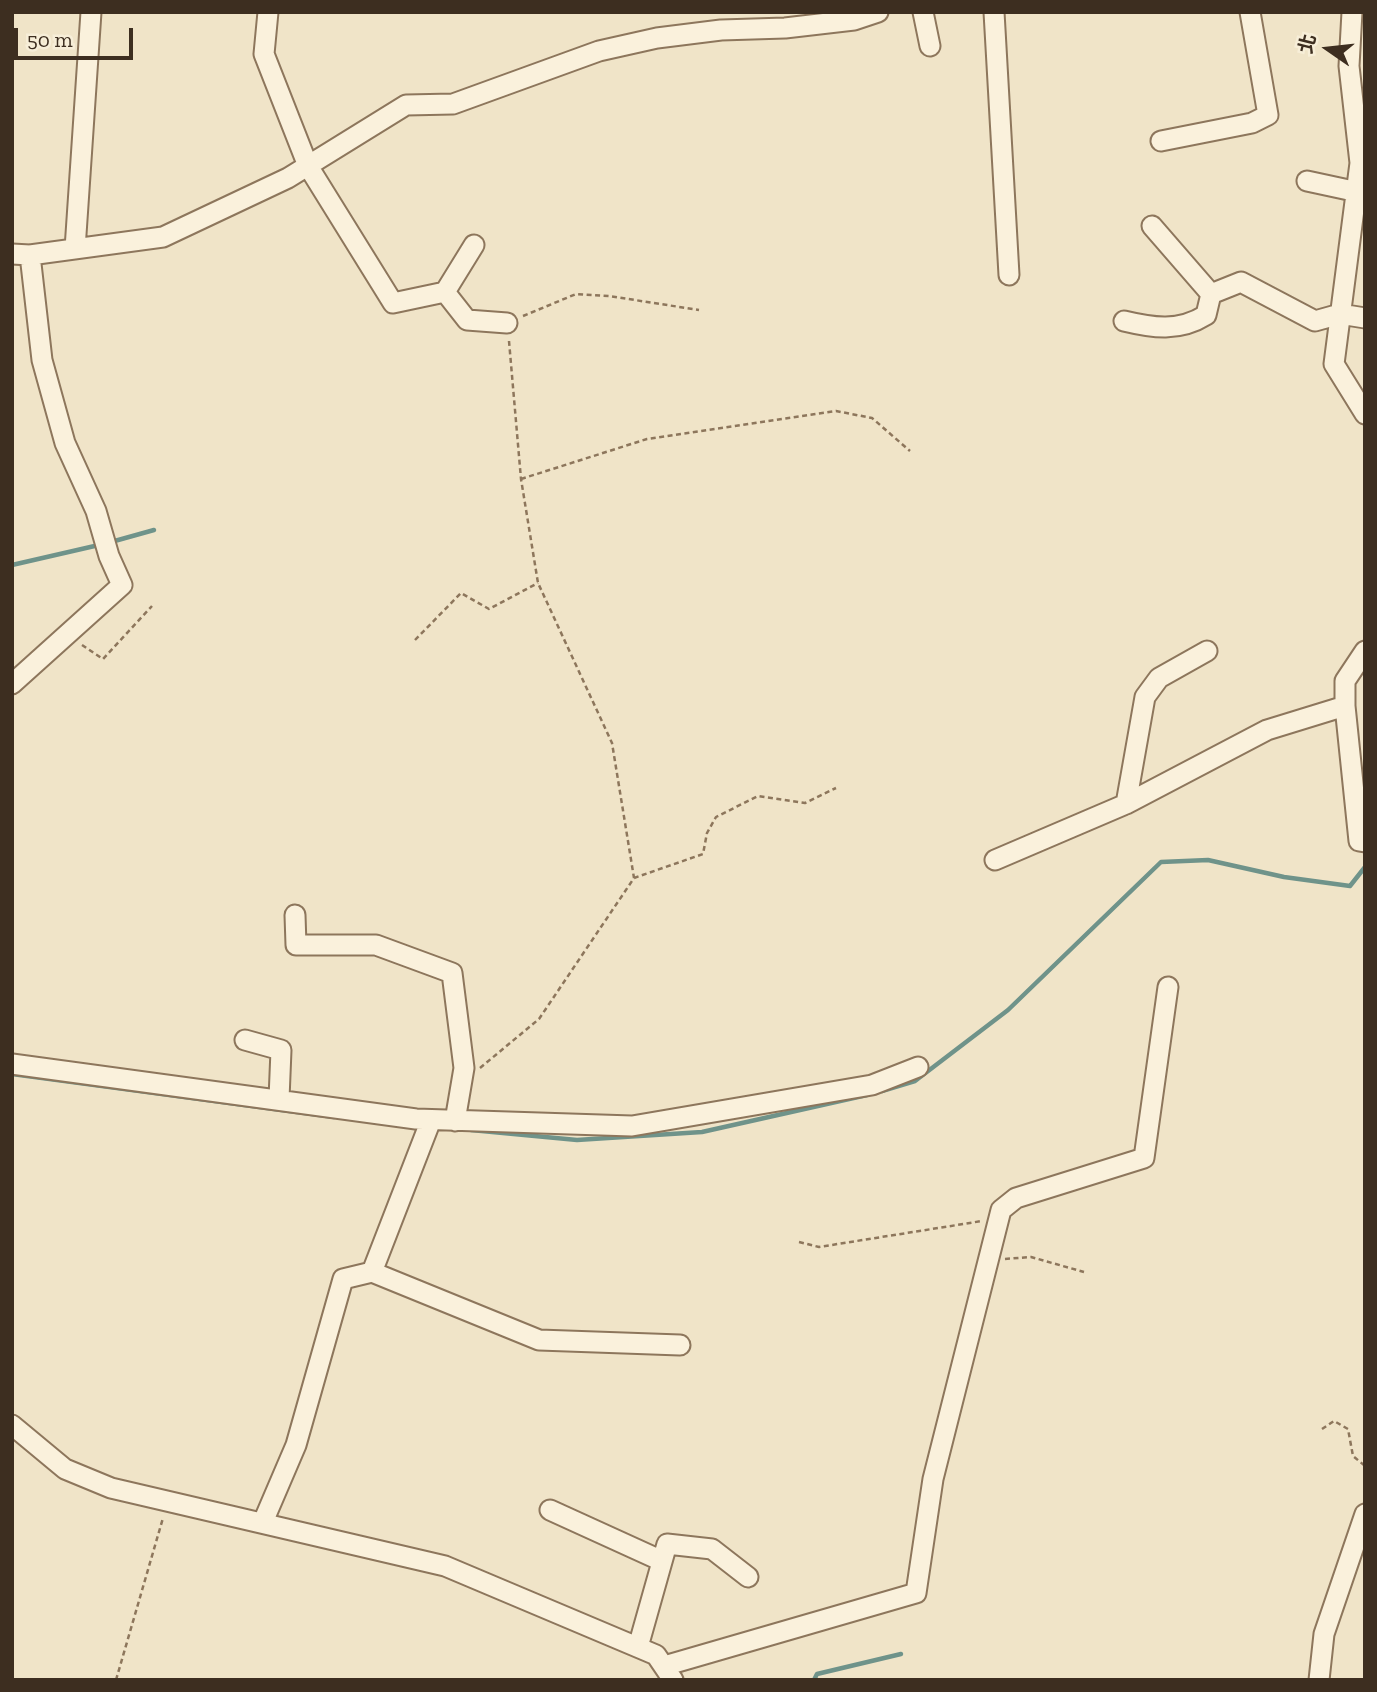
<!DOCTYPE html>
<html>
<head>
<meta charset="utf-8">
<style>
  body { margin:0 }
  #map { position:relative; width:1377px; height:1692px; overflow:hidden; background:#f0e4c8; font-family:"Zilla Slab","Noto Sans TC",serif }
  canvas { display:block }
  .frame { position:absolute; inset:0; border:14px solid #3d2e20; pointer-events:none }
  .north { position:absolute; left:1293px; top:14px; width:70px; height:70px; -webkit-text-stroke:5px #f7eed8; paint-order:stroke; rotate:284deg; font-size:19px; font-weight:700; line-height:28px; text-align:center; color:#3d2e20 }
  .north::after { content:''; display:block; margin:auto; width:24px; height:32px; background:#3d2e20; clip-path:polygon(50% 0,100% 100%,50% 72%,0 100%) }
  .scale { position:absolute; left:14px; top:28px; width:119px; height:32px; box-sizing:border-box; border:4px solid #3d2e20; border-top:0; padding-left:9px; font-size:21px; line-height:24px; white-space:nowrap; color:#3d2e20; -webkit-text-stroke:5px #f7eed8; paint-order:stroke }
</style>
</head>
<body>
<div id="map">
<canvas width="1377" height="1692"></canvas>
<div class="frame"></div>
<div class="north">北</div>
<div class="scale">50 m</div>
</div>
<script>
const g = document.querySelector('canvas').getContext('2d');
g.lineJoin = 'round';
function trace(path, color, width, dash) { g.strokeStyle = color; g.lineWidth = width; g.lineCap = dash ? 'butt' : 'round'; g.setLineDash(dash || []); g.stroke(path); }
const stream = new Path2D(`
  M111 542 154 530
  M12 565 99 545
  M12 1074 334 1117
  M882 1091 915 1081 1008 1010 1161 862 1208 860 1284 877 1350 886 1365 867
  M471 1130 577 1140 702 1132 867 1095
  M814 1680 817 1674 901 1654`);
const path = new Path2D(`
  M523 316 576 294 609 296 699 310
  M509 341 521 479 538 583 612 743 634 878
  M521 479 647 439 836 411 872 418 910 451
  M415 640 461 593 489 609 538 583
  M82 645 103 659 152 606
  M480 1068 539 1019 634 878 703 854 707 833 716 817 758 796 805 803 836 788
  M799 1242 819 1247 982 1221
  M1005 1259 1031 1257 1084 1272
  M1322 1429 1334 1421 1348 1429 1353 1456 1365 1466
  M116 1680 163 1518`);
const minor = new Path2D(`
  M268 12 264 54 308 166 393 303 445 292 467 320 507 323
  M923 12 930 46
  M994 12 1009 275
  M1352 12 1349 66 1360 163 1334 364 1365 414
  M1161 141 1252 123 1268 115 1250 12
  M1307 181 1358 192
  M75 249 91 12
  M12 254 30 255 163 237 288 178 406 105 453 104 599 51 657 38 721 30 785 28 854 20 878 12
  M445 292 474 245
  M1211 294 1241 282 1315 321 1340 314 1365 318
  M1124 321C1153 328 1179 332 1206 315L1211 294 1152 226
  M1365 651 1345 681V706L1359 841 1365 842
  M12 684 122 585 109 556 96 511 65 443 42 360 30 255
  M1126 804 1145 697 1159 678 1207 651
  M995 860 1126 804 1267 730 1345 706
  M295 915 296 945H376L452 973 464 1068 455 1121
  M245 1040 281 1050 279 1099
  M12 1064 416 1119 632 1126 872 1085 918 1067
  M372 1272 539 1340 680 1345
  M12 1425 65 1469 111 1488 445 1566 656 1655 673 1680
  M550 1510 662 1561
  M263 1522 296 1445 343 1279 372 1272 431 1120
  M638 1647 667 1544 712 1549 748 1577
  M664 1666 916 1593 933 1479 1001 1210 1016 1198 1144 1158 1168 987
  M1319 1680 1324 1634 1365 1514`);
trace(stream, '#6f938a', 4.5);
trace(minor, '#8d765c', 23);
trace(path, '#8d765c', 2.5, [5, 3.5]);
trace(minor, '#faf1dc', 19);
</script>
</body>
</html>
